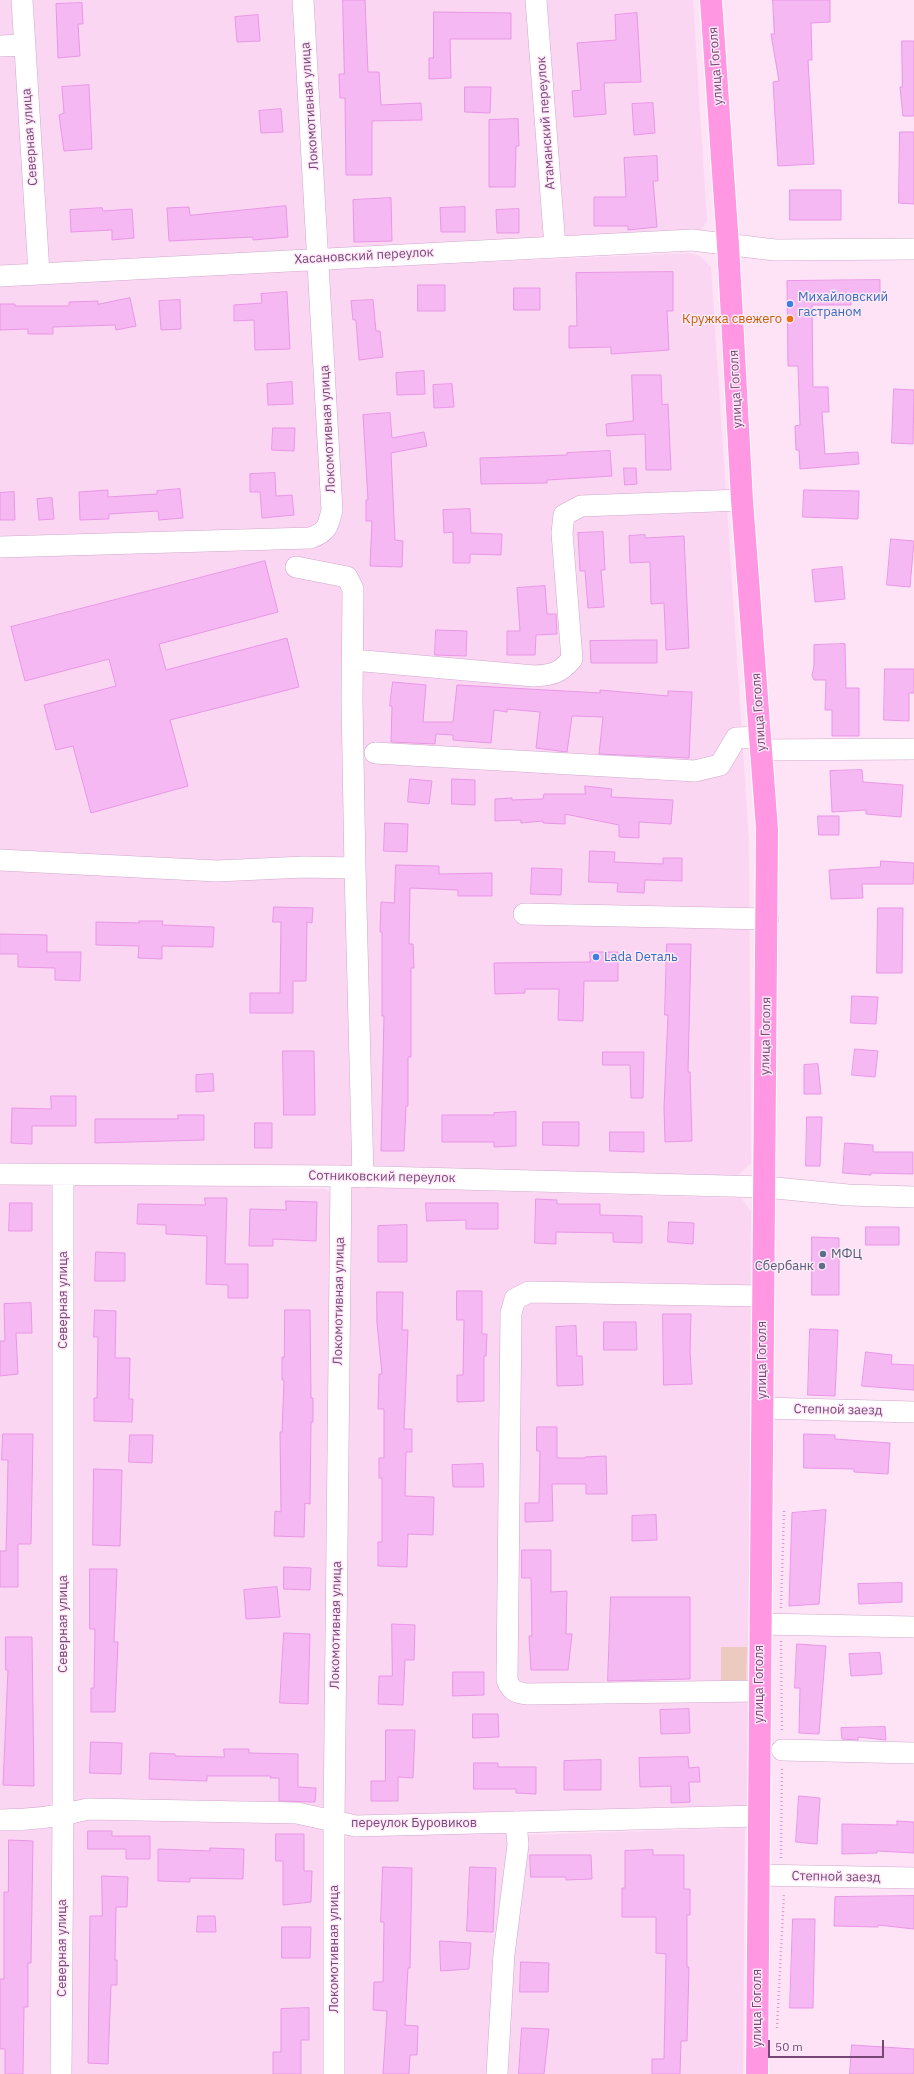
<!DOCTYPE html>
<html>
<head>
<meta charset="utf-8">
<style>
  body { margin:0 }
  #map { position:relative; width:914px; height:2074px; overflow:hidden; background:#fee2f6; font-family:"IBM Plex Sans",sans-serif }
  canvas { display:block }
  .scale { position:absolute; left:768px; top:2040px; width:116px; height:18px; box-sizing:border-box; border:2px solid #774776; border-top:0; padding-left:5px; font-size:12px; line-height:14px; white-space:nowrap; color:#774776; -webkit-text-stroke:3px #ffe9f9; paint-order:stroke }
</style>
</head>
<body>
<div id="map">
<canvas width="914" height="2074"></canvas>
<div class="scale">50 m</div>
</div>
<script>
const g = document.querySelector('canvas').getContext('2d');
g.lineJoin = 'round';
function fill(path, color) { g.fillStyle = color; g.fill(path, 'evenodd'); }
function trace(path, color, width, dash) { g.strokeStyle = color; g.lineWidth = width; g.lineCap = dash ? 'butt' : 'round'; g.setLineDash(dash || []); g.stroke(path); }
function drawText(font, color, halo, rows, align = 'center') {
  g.font = font + ' "IBM Plex Sans",sans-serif'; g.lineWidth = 3; g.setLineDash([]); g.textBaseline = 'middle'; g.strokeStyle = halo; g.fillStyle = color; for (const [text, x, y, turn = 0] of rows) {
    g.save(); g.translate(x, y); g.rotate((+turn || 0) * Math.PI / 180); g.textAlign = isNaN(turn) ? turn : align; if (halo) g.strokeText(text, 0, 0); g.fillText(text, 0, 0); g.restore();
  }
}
const residential = new Path2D(`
  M0 0H16L31 261 26 267 0 269Z
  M29 0H296L312 254 53 265 44 256Z
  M312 0H529L547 241 329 255Z
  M544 0H693L707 221 698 234 562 242Z
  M689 253 700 256 711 267 749 840 751 1163 736 1177 0 1168V284Z
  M0 1181 53 1182 54 1803 44 1809 0 1811Z
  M78 1182 326 1189 333 1196 335 1207 323 1806 77 1804 70 1797 72 1188Z
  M350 1187 741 1198 751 1211 748 1806 355 1819 342 1813Z
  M72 1819H293L321 1825 326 1835 328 2074H66Z
  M53 1822 51 2074H0V1825Z
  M745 1828 743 2074H506L509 1957 525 1835Z
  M512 1831 494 2074H341L339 1845 351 1833Z`);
const green = new Path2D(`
  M721 1647H747L746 1685H721Z`);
const building = new Path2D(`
  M343 0H365L368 72H379L381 105 421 103 422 120 372 121V175H346L345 98H340L339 74H344Z
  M773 0H830V22L811 23 812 60H808L814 164 778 166 773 82 779 81 771 34H774Z
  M82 3 83 24H78L80 56 58 58 56 4Z
  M434 12 511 13V39H450L451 78 429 79V58H433Z
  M637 13 641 82 604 83 606 114 574 117 572 91 581 90 577 43 616 40 615 15Z
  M258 15 260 41 237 42 235 17Z
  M902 41H914V116H903L900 87H902Z
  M89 85 92 149 64 151 59 115 64 113 62 87Z
  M465 87H491L490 113 465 112Z
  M653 103 655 133 634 135 632 104Z
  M281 109 283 132 261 133 259 111Z
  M518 119 519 146H516L515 187H489V120Z
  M900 132H914V204L899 203Z
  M657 156 658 181H653L657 227 628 230V226H594V197H626L624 158Z
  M790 190H841V220H790Z
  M391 198 392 241 354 242 353 200Z
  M286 206 288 237 253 240V237L169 241 167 208 189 207 190 215Z
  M465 207V232H441L440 208Z
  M102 208 103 211 132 209 134 238 112 240V230L71 232 70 210Z
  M519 209V233H497L496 210Z
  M673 272V311H667L669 350 611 354V347L569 348V326H577L576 273Z
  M880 280V299H851V305H812L813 387H828L829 412H822L825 454 858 452 859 464 800 469 799 450H796L795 426 800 425 798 366H788L787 281Z
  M418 285H445V311H418Z
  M514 288H540V310H514Z
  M287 292 290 349 255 350 254 320 234 321V305L262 303 261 294Z
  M130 298 136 326 116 330 115 325 53 327V334H28V329L0 330V304H15V306H69V302L98 301V304Z
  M180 300 181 329 161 330 159 301Z
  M373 300 376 331H380L383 357 359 360 356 320H353L351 301Z
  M424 371 425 394 397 395 396 373Z
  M632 375H661L662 405 668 404 671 470H646L645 434 607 436 606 424 633 421Z
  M292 382 293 404 268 405 267 384Z
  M452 384 454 407 434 408 433 385Z
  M894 389 914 390 913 444 892 443Z
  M390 413 392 438 424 432 427 446 391 453 395 540 403 541 402 567 370 566 372 521H366V500H368L363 415Z
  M273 428H295L294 451 272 450Z
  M610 451 612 476 547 480V483L481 484 480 458 567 455V453Z
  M624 468H636L637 484 625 485Z
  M275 473 276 496 292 495 294 515 262 518 260 492H250V474Z
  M180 489 183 518 159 520 158 511 109 514V519L80 520 79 492 108 490V497L157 494V491Z
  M804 490 859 491 858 519 803 517Z
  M14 492 15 520H0V493Z
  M52 498 54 519 39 520 37 499Z
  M470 509 471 533 502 534 501 555 470 554V563H453V532L444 533 443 510Z
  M603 532 605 570H601L604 607 588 608 585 571H580L578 533Z
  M645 535V538L684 536 689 648 666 650 664 603 651 604 650 562 630 563 629 536Z
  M891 539 914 541 910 587 887 585Z
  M265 561 278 612 159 644 166 670 287 638 299 687 170 720 188 786 91 813 73 746 56 750 44 705 116 686 109 659 25 681 11 627Z
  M842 567 845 599 815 602 812 570Z
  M545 586 547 614H556L557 634 536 635 535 655H507V631H520L517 588Z
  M436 630 467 631 466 656 435 655Z
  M642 640H657V663H591L590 641Z
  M845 644 846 688H859V736H832V710H825L826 680H814L812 675 814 666V645Z
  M885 669H914V693H909V721L884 720Z
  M393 682 426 685 423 722H453L457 685 600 693V690L668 696V691L692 692 689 758 599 754 603 717 572 716 567 752 536 748 540 712 507 709V712L494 710 491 743 453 740V735L436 734 435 744 391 742 392 706H390Z
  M862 770 863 782 903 785 901 817 866 814V810L832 812 830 771Z
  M410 779 432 781 429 804 408 802Z
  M452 779 475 780V805L452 804Z
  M585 786 612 789 611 797 673 800 671 824 639 822V838L619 837V825L565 814V824L543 823V821L521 823V820L495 821V799L512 798V800L543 799 544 794H585Z
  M818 816H839V835H819Z
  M385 823 408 824 407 852 384 851Z
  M590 851 615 852 614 862 663 864V858H682V881L645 880 644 893 617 892 618 883 589 882Z
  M881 861 914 863 913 884H862L863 898 831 899 829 870 880 867Z
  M396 865 439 866V874L492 873V896H458V890L410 888 409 944H413L414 968H411V1057H408V1106H406L404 1151H381L384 1016H382V932H380L381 902 394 903Z
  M532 868 562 869 561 895 531 894Z
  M274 907 313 908 312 923 307 922 306 981H293V1013H250V993H280L281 922H273Z
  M878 908H903L902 973H877Z
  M139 921H163L162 925 214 927 213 947 162 946V959L138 958 139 946 96 945V922L139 923Z
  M0 934 47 935V952H81L80 981 55 980V968L18 967V954H0Z
  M667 944H691L688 1072H690L692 1141 665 1142 664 1107 668 1015H665Z
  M590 952H618V981H584L583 1021 558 1020 559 989H525V993L495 994 494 963 590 962Z
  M852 996 878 997 876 1024 851 1023Z
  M855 1049 878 1051 875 1077 852 1075Z
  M283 1051H314L315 1115H284Z
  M603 1052H644L643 1098H631L630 1065H603Z
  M818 1064 821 1094H804V1065Z
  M213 1074 214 1091 196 1092V1075Z
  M51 1096H76V1126H32V1144L11 1143 12 1108 51 1109Z
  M516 1112V1146L494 1147V1142H442V1115H494V1113Z
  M178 1115H204V1140L95 1143V1119H178Z
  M807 1117H822L820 1166H806Z
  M543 1122H579V1146L543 1145Z
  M255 1123H272V1148H255Z
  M610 1132H644V1152L610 1151Z
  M845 1143 873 1145V1152H913V1174L871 1173V1175L843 1173Z
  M205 1198H227L225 1264H248V1298H228V1285L206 1284 207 1236 166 1234V1225L137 1224 138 1204 205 1205Z
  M536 1199 557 1200V1204H600V1215L642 1216V1243L613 1242V1233L556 1232V1244L535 1243Z
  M286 1201 317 1202 316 1241 273 1239V1246H249L250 1209 286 1210Z
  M10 1203H32V1231H9Z
  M426 1203H498V1229H466V1220L427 1221Z
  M669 1222 694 1223 693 1244 668 1242Z
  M407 1225V1262H378V1226Z
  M866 1227H899V1245H866Z
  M812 1237 839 1238V1295H812Z
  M96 1252 125 1253V1281H95Z
  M457 1291H482V1334H487L486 1356H484V1401L457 1402V1375H463L464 1320H457Z
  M377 1292H403L402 1330H408L404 1429H412V1452H406L405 1496 434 1497 433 1535 408 1534 407 1567 378 1566V1542H382V1478H379V1458H384V1409H378L379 1374H382L377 1323Z
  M31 1303 32 1333H16L18 1374 0 1376V1341H5L4 1304Z
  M95 1310 116 1311 115 1358H130L129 1399H133L132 1422 94 1421V1398H97L98 1337H94Z
  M285 1310H310L311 1398H313V1422H311L310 1504 305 1503 304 1537 274 1536 275 1511 281 1512 280 1432H282L284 1380H282V1357H284Z
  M663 1314H691L690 1351 692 1384 664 1385Z
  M604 1322H636L637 1350H604Z
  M576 1326 577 1356H582L583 1385 557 1386 556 1327Z
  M810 1329 838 1330 835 1396 808 1395Z
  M866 1352 892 1355 891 1364 914 1365V1390L862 1386Z
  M537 1427H557V1458H585V1457L606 1456 607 1494H586V1484H552L553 1521 525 1522V1503H539L540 1451H537Z
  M3 1434H33L31 1544H18V1587H0V1551H6L7 1514 8 1460H2Z
  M804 1434 835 1435V1439L890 1443 888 1474 854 1472V1469L804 1468Z
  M130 1435H153L152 1463 129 1462Z
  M483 1464 484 1487H453L452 1465Z
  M94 1469 122 1470 120 1546 93 1545Z
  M826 1510 819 1604 789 1606 792 1513Z
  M656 1515 657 1540 632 1541V1516Z
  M522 1550H551V1592L567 1591 566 1634H572L568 1670H531L529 1636H532L531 1578H522Z
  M284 1567 311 1568 310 1590 284 1589Z
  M90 1569H117L114 1642H118L115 1712H91V1688H94L95 1629H90Z
  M902 1583V1602L859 1604 858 1584Z
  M277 1587 280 1617 246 1619 244 1590Z
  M611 1597H690V1679L608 1681Z
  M392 1624 415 1625 414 1660H405L403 1705 378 1704 379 1676H392Z
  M284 1633 310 1634 308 1704 280 1703Z
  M6 1637H32L34 1786 3 1785 8 1670H6Z
  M797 1644 826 1646 819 1734 799 1733 800 1688H795Z
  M880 1653 882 1674 851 1676 849 1654Z
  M453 1672H484V1695L453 1696Z
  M689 1709 690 1733 661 1734 660 1710Z
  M473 1714H498L499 1737 473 1738Z
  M885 1727 886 1740 858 1737V1740L842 1739 841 1728Z
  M386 1730H415L413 1778 398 1777V1801H371V1781H385Z
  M91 1742 122 1743 121 1774 90 1773Z
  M224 1749H249V1753L298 1754V1787L316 1788 315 1802 279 1801V1778H270L271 1776H207V1781L149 1779 150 1753 175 1754V1756L224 1757Z
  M688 1757 689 1768 699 1767 700 1782H689L690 1802 671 1803V1786L640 1787 639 1758Z
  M601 1760V1790H564V1761Z
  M474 1763H498V1767H536V1794L516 1793V1789H474Z
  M799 1796 820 1798 817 1844 796 1842Z
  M897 1821 914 1822V1853L877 1851V1853L842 1854V1824L897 1825Z
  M88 1831H112V1836H150V1859H126V1849H88Z
  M276 1834H304V1871H312L311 1902 283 1905V1861H276Z
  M9 1840 33 1841 31 1963H28V2007H24L23 2074H5V2049H0V1979H4V1892H8Z
  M210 1848 244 1849 243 1879 190 1878V1882L158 1881V1849L210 1851Z
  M653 1850V1855H684V1889H690V1915H687V1967H689L687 2041H681L680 2074H652V2059H664L666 1954 656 1953V1917H622V1888H625V1851Z
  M530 1855H591L592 1879 566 1880V1877H531Z
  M383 1867 412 1868 410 1968H408L405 2025 418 2026 417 2055H410L409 2074H383L387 2011 373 2010 374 1982H383L384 1922H381Z
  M470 1867 496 1868 493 1932 467 1931Z
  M102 1876 128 1877 127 1907H116L115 1960H117V1985H111L108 2064 88 2063 90 1916H102Z
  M914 1896V1929L878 1925V1927L834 1926 835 1897Z
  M198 1916H215L216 1932H197Z
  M793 1919H815L813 2008H790Z
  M282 1927H311L310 1958H282Z
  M440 1941 471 1943 469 1969 441 1971Z
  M521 1962 549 1963 548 1992H520Z
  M309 2008V2040H301V2074H273V2052H281V2009Z
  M522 2028 549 2029 544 2074H519Z
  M852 2045 914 2049V2074H850Z`);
const path = new Path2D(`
  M781 1608 784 1511
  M781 1641 782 1732
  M781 1858 782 1767
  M777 2028 784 1893`);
const minor = new Path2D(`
  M22 0 39 273
  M536 0 555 247
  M0 46 25 45
  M0 276 692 240 775 250 914 249
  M0 547 310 538C327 532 328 527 332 510L303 0
  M296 567 347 577 353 589 352 701 355 868
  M353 660 534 676C553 675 560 673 572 659L562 533 564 515 581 506 742 500
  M762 750 914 749
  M375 753 695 771 720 765 736 738 761 737
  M0 860 217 871 304 867 355 868 363 1177
  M524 914 768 919
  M0 1174 341 1176 765 1187 848 1195 914 1197
  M762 1408 914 1412
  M760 1624 914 1627
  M759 1691 528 1694C516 1693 511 1691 507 1680L511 1313 515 1299 529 1292 763 1296
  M782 1750 914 1753
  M0 1820C31 1820 58 1817 88 1809L297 1813 356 1826 758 1816
  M758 1875 914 1878
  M61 2074 63 1816V1175
  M334 2074V1821L341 1176
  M497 2074 504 1954 518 1845 516 1822`);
const major = new Path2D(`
  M711 0 728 245 742 500 767 829 757 2074`);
const markers = [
  [790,304,4,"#3f7fe0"],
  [790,319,4,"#e8710a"],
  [596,957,4,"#3f7fe0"],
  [823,1254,4,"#5c6f8a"],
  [822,1266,4,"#5c6f8a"]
];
const streetNames = [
  ["улица Гоголя",716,66,-94],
  ["Локомотивная улица",310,106,-94],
  ["Атаманский переулок",546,123,-94],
  ["Северная улица",30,137,-94],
  ["Хасановский переулок",364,256,-3],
  ["улица Гоголя",736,389,-93],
  ["Локомотивная улица",328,429,-93],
  ["улица Гоголя",759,712,-94],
  ["улица Гоголя",766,1036,-89],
  ["Сотниковский переулок",382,1177,1],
  ["Северная улица",63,1300,-90],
  ["Локомотивная улица",339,1301,-89],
  ["улица Гоголя",762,1360,-90],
  ["Степной заезд",838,1410,1],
  ["Северная улица",63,1624,-90],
  ["Локомотивная улица",336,1625,-89],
  ["улица Гоголя",759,1684,-90],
  ["переулок Буровиков",414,1823],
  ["Степной заезд",836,1877,1],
  ["Северная улица",62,1948,-90],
  ["Локомотивная улица",334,1949,-90],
  ["улица Гоголя",757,2008,-90]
];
const shopNames = [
  ["Михайловский",798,297],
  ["гастраном",798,312],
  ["Lada Dеталь",604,957]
];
const foodNames = [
  ["Кружка свежего",782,319]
];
const serviceNames = [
  ["МФЦ",831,1254],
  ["Сбербанк",814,1266,"right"]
];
fill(residential, '#fbd6f3');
fill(green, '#eccabf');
fill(building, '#f5b8f2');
trace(building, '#e997e6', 1);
trace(minor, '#d0a8cb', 22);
trace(major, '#fff', 24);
trace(path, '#da9bd7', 2.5, [1, 3]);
trace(minor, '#fff', 21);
trace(major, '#ff97e2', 22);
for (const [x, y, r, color] of markers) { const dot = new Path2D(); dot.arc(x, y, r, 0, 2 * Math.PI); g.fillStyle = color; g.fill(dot); trace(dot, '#ffe9f9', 1.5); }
drawText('13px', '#774776', '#ffe9f9', streetNames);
drawText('13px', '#366cbe', '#ffe9f9', shopNames, 'left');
drawText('13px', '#c56008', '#ffe9f9', foodNames, 'right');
drawText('13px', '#4e5e75', '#ffe9f9', serviceNames, 'left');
</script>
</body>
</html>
